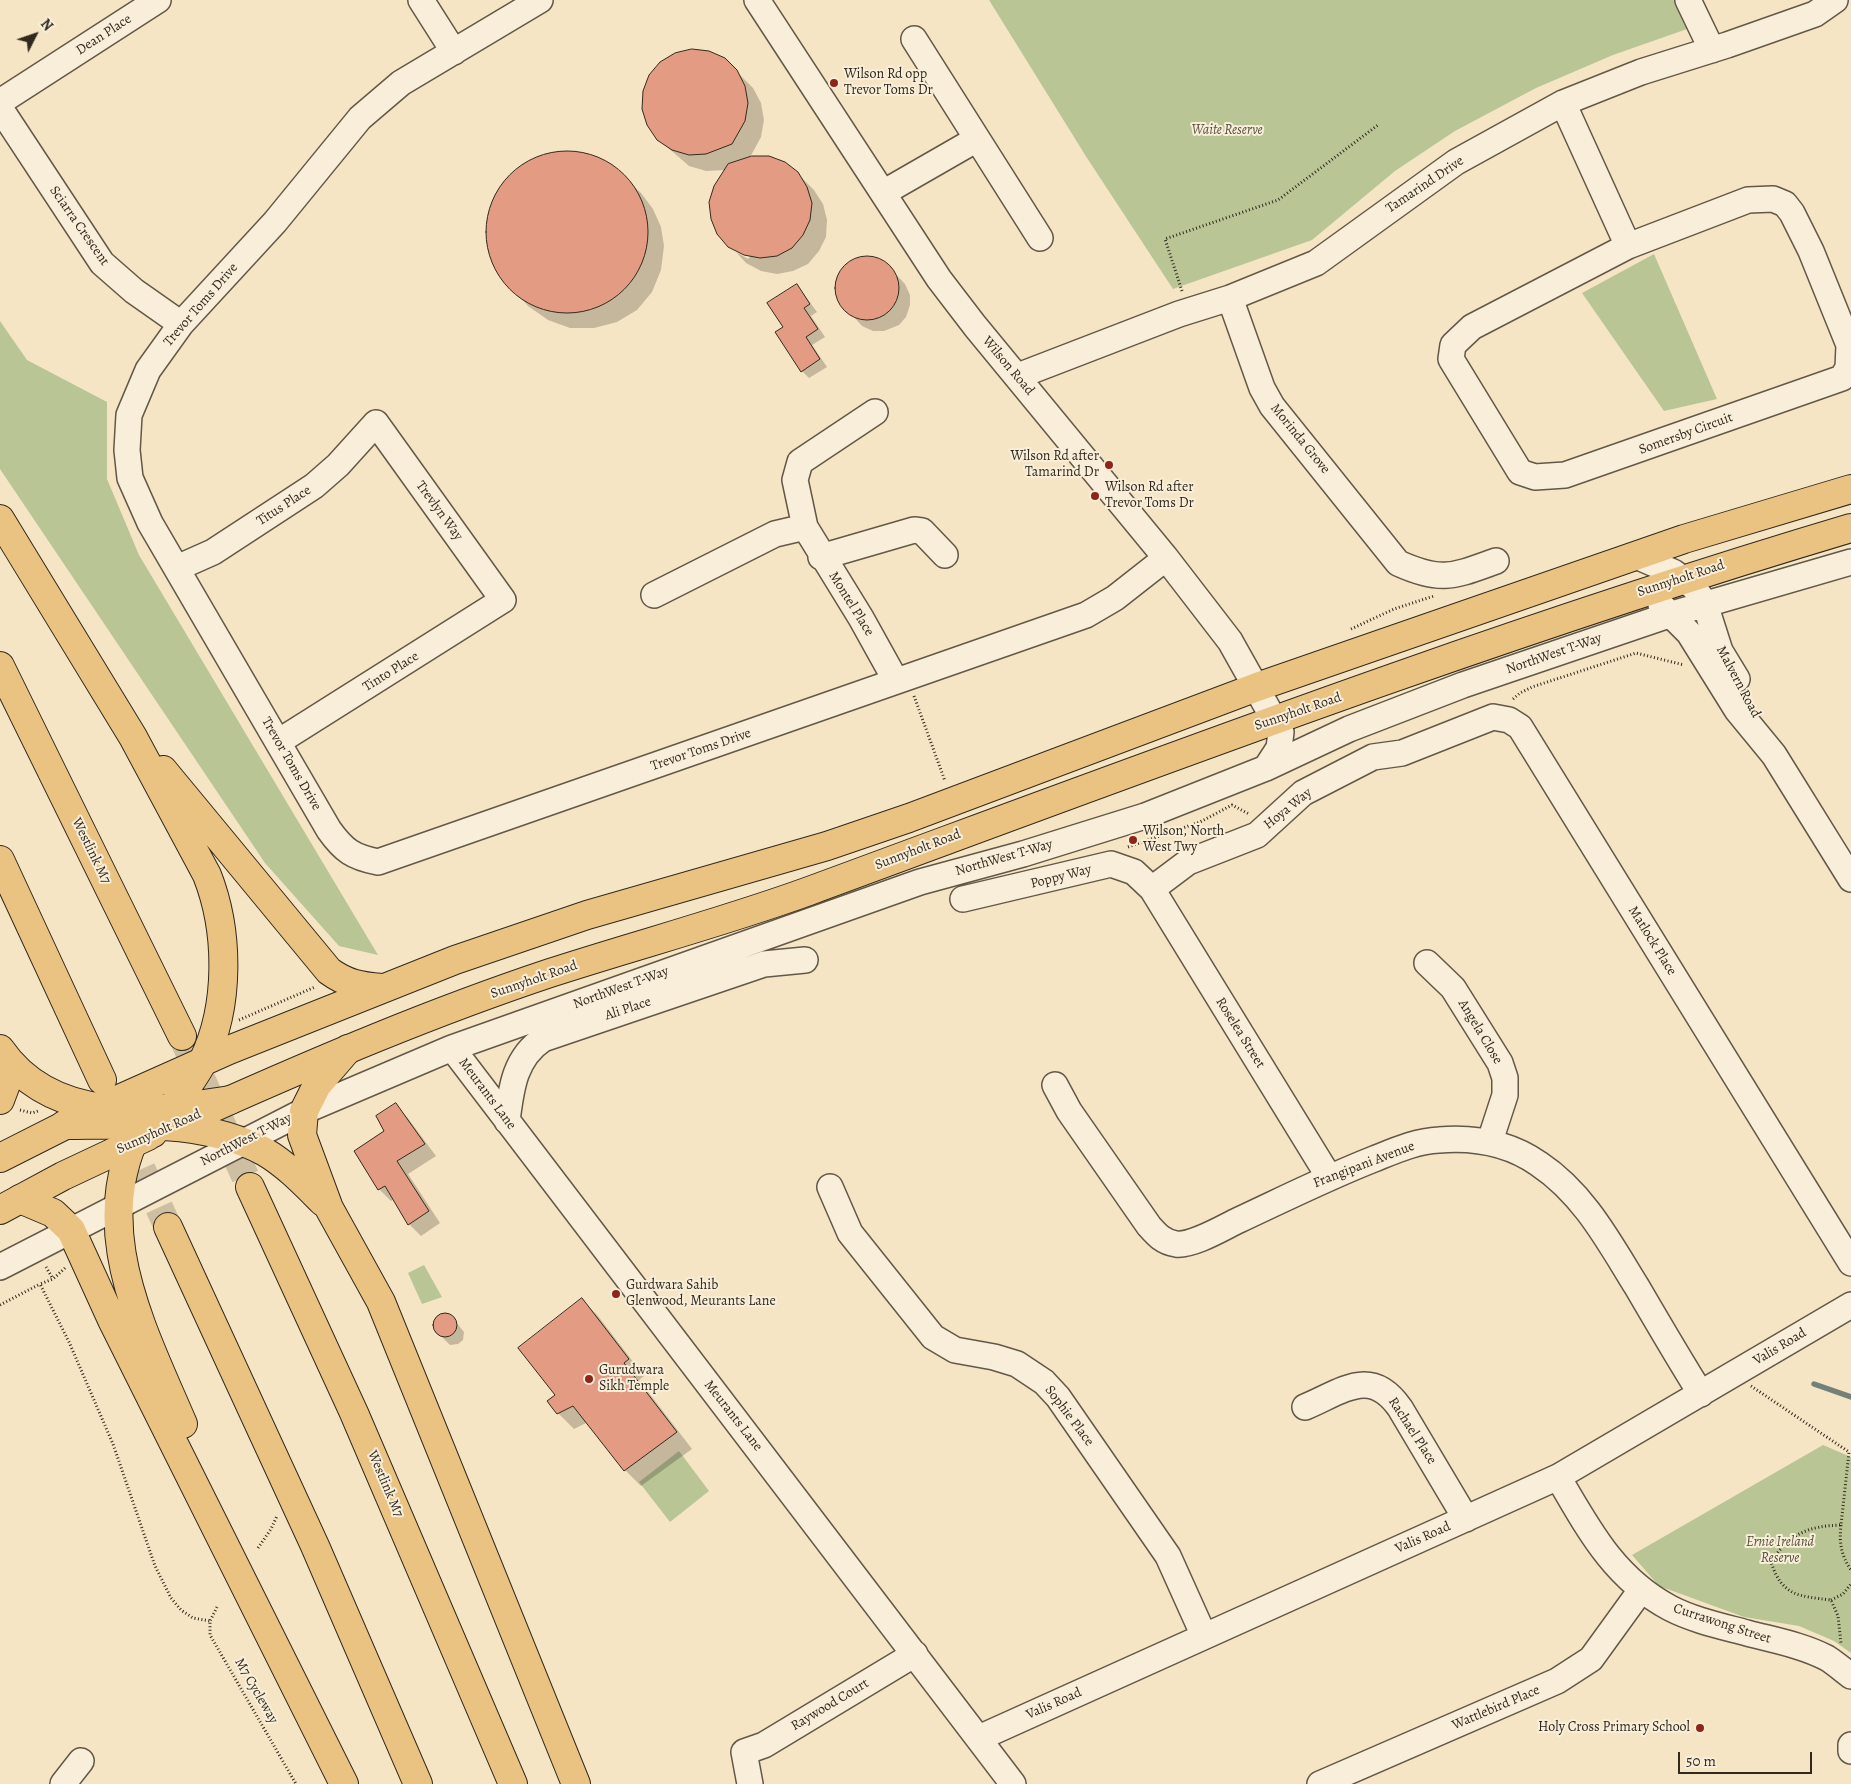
<!DOCTYPE html>
<html>
<head>
<meta charset="utf-8">
<style>
  body { margin:0 }
  #map { position:relative; width:1851px; height:1784px; overflow:hidden; background:#f5e5c4; font-family:Alegreya,serif }
  canvas { display:block }
  .north { position:absolute; left:10px; top:10px; width:50px; height:50px; -webkit-text-stroke:4px #f8eed9; paint-order:stroke; rotate:49deg; font-size:14px; font-weight:700; line-height:20px; text-align:center; color:#32291e }
  .north::after { content:''; display:block; margin:auto; width:18px; height:22px; background:#32291e; clip-path:polygon(50% 0,100% 100%,50% 72%,0 100%) }
  .scale { position:absolute; left:1678px; top:1752px; width:134px; height:22px; box-sizing:border-box; border:2px solid #32291e; border-top:0; padding-left:6px; font-size:15px; line-height:18px; white-space:nowrap; color:#32291e; -webkit-text-stroke:4px #f8eed9; paint-order:stroke }
</style>
</head>
<body>
<div id="map">
<canvas width="1851" height="1784"></canvas>
<div class="north">N</div>
<div class="scale">50 m</div>
</div>
<script>
const g = document.querySelector('canvas').getContext('2d');
g.lineJoin = 'round';
function fill(path, color) { g.fillStyle = color; g.fill(path, 'evenodd'); }
function trace(path, color, width, dash) { g.strokeStyle = color; g.lineWidth = width; g.lineCap = dash ? 'butt' : 'round'; g.setLineDash(dash || []); g.stroke(path); }
function drawText(font, color, halo, rows, align = 'center') {
  g.font = font + ' Alegreya,serif'; g.lineWidth = 4; g.setLineDash([]); g.textBaseline = 'middle'; g.strokeStyle = halo; g.fillStyle = color; for (const [text, x, y, turn = 0] of rows) {
    g.save(); g.translate(x, y); g.rotate((+turn || 0) * Math.PI / 180); g.textAlign = isNaN(turn) ? turn : align; if (halo) g.strokeText(text, 0, 0); g.fillText(text, 0, 0); g.restore();
  }
}
const green = new Path2D(`
  M989 0H1678L1690 28 1613 55 1536 88 1455 131 1395 171 1312 240 1173 289 1087 158Z
  M1654 254 1717 399 1664 411 1582 293Z
  M0 321 27 360 107 402V479L139 555 378 955 339 946 265 863 0 469Z
  M424 1265 442 1297 422 1304 408 1273Z
  M1823 1445 1851 1457V1653L1834 1641 1799 1626 1744 1617 1659 1586 1632 1555Z
  M679 1451 709 1491 670 1522 639 1482Z`);
const shadow = new Path2D(`
  M736 71 753 88 761 103 764 120 761 137 749 159 797 173 814 190 823 204 827 220 826 237 819 251 808 264 793 271 777 274 761 271 746 263 736 252 748 259 750 257 732 248 726 170 706 171 689 166 658 139Z
  M572 152 591 156 609 164 641 193 653 209 661 227 664 246 661 270 652 292 637 310 617 322 594 328H570L548 320 528 306 497 270 489 248 488 224 494 201 503 184 517 170 533 160 552 154Z
  M858 258H872L885 263 905 284 910 295V305L906 317 899 325 884 331H873L862 326 837 298 836 287 838 277 843 268Z
  M797 285 817 312 811 316 825 337 812 345 827 367 809 378 802 371 785 327Z
  M395 1105 407 1117 436 1156 408 1174 440 1223 421 1236 409 1224 395 1199 391 1201 379 1189 386 1131Z
  M582 1300 598 1316 644 1376 639 1380 692 1449 641 1486 625 1470 588 1422 574 1429 558 1413 557 1395Z
  M450 1315 464 1332 463 1340 458 1344 450 1345 434 1329V1322L439 1316Z`);
const stream = new Path2D(`
  M1814 1384 1851 1397`);
const building = new Path2D(`
  M692 49 709 51 725 58 737 70 745 86 748 103 745 121 732 144 706 154 689 155 672 150 657 140 647 125 642 109 643 91 649 75 660 62 675 53Z
  M486 232a81 81 0 1 1 162 0a81 81 0 1 1-162 0Z
  M752 156H769L785 162 798 172 807 187 812 203 810 220 803 235 792 248 777 256 760 258 744 255 728 247 717 234 711 219 709 202 714 186 728 164Z
  M835 288a32 32 0 1 1 64 0a32 32 0 1 1-64 0Z
  M797 284 810 304 804 308 818 329 806 337 820 359 801 372 775 332 783 327 767 303Z
  M396 1103 425 1144 397 1161 429 1211 408 1225 385 1186 378 1190 354 1151 384 1131 376 1116Z
  M582 1298 629 1359 624 1363 677 1432 624 1471 573 1406 557 1414 553 1409 547 1401 555 1395 518 1348Z
  M433 1325a12 12 0 1 1 24 0a12 12 0 1 1-24 0Z`);
const highwayTunnel = new Path2D(`
  M182 1036 250 1187
  M124 1131 168 1227`);
const path = new Path2D(`
  M1182 291 1165 239 1278 200 1378 125
  M1351 629 1394 609 1434 596
  M914 696 945 781
  M1513 699 1520 693 1532 687 1636 653 1684 665
  M1128 847 1200 822 1232 805 1249 814
  M239 1020 315 987
  M20 1110 32 1113 38 1111
  M46 1267 53 1279
  M65 1268 53 1279 40 1284 69 1342 113 1444 155 1566 171 1598 181 1610 193 1618 210 1621
  M0 1305 40 1284
  M1751 1386 1849 1452 1841 1525C1808 1526 1789 1534 1771 1562 1782 1596 1798 1596 1831 1600L1838 1616 1841 1643
  M1841 1525C1839 1543 1841 1555 1851 1570
  M258 1548 271 1529 277 1516
  M1831 1600 1843 1594 1851 1584
  M217 1607 210 1621V1635L296 1784`);
const minor = new Path2D(`
  M421 0 454 52
  M540 0 401 83 360 118 275 222 181 324 148 370 129 415 127 450 130 478 150 523 329 830C344 851 353 857 378 862L1086 615 1115 598 1166 558
  M757 0 939 279 975 326 1166 558 1230 641 1281 732 1279 748 1266 768
  M1688 0 1712 50
  M914 39 1040 238
  M0 102 158 0
  M1563 103 1628 246
  M0 108 102 263 134 291 181 324
  M883 193 977 139
  M1773 199 1785 204 1792 213 1811 251 1849 345 1848 368 1842 378 1565 475 1535 477 1520 472 1451 359 1453 345 1472 327 1628 246 1748 200Z
  M1230 298 1262 388 1272 406 1398 563C1442 583 1454 576 1496 561
  M1018 376 1179 314 1230 298 1316 263 1456 162 1563 103 1641 72 1727 45 1815 14 1835 0
  M875 412 800 462 795 480 805 527 861 618 896 681
  M1636 556 1673 572 1694 587 1705 604 1720 651 1737 679
  M821 557 914 530 922 531 945 555
  M177 568 213 552 314 486 338 465 376 423 503 600 278 742
  M654 595 775 534 805 527
  M1661 605 1689 633 1737 710 1774 755 1851 879
  M1152 889 1188 862 1257 835 1303 793 1373 757 1402 753 1493 717 1509 720 1520 727 1851 1263
  M963 899 1111 864 1134 872 1152 889 1329 1177
  M1427 963 1453 988 1500 1063 1505 1078V1095L1490 1141
  M452 1048 1013 1784
  M1055 1085 1069 1111 1149 1226C1157 1235 1163 1242 1176 1244 1193 1246 1224 1227 1239 1220 1284 1199 1328 1177 1374 1159 1394 1151 1416 1141 1439 1140 1475 1137 1509 1143 1539 1164 1584 1194 1609 1242 1637 1287 1658 1323 1679 1359 1701 1394
  M507 1121C511 1090 514 1058 543 1039L764 964 805 960
  M830 1187 850 1233 933 1337 955 1350 994 1357 1017 1364 1044 1382 1058 1397 1168 1556 1204 1636
  M0 1267 304 1111 452 1048 920 882 1023 854 1145 816 1266 768 1349 729 1463 685 1672 614 1851 562
  M1305 1407C1343 1391 1371 1366 1400 1408L1466 1519
  M1558 1477C1589 1530 1614 1578 1670 1608 1693 1620 1721 1626 1747 1633 1773 1640 1802 1645 1827 1658 1835 1663 1843 1670 1851 1676
  M979 1738 1558 1477 1851 1305
  M1851 1745V1751
  M63 1784 81 1761
  M750 1784 744 1752 764 1745 915 1654
  M1320 1784 1557 1681 1591 1659 1641 1590`);
const major = new Path2D(`
  M208 1110C320 1060 433 1012 550 973 636 945 724 922 809 891 1154 764 1498 633 1851 528
  M0 1158 99 1108 229 1050 455 960 587 915 827 846 909 818 1257 687 1684 539 1851 489
  M0 1210 63 1176 148 1136`);
const highway = new Path2D(`
  M0 519 133 737 207 875C229 931 230 1006 203 1061 192 1084 168 1111 153 1133
  M0 666 182 1036
  M163 770 329 971C347 984 360 986 382 988
  M0 860 102 1080
  M0 1049C53 1126 151 1113 230 1100
  M348 1049 317 1085 304 1111 302 1135 329 1208 381 1302 576 1784
  M0 1100 9 1076 4 1056
  M151 1108C81 1215 139 1321 183 1424
  M64 1125C131 1125 204 1119 265 1152 287 1165 305 1184 323 1202
  M250 1187 354 1413 513 1784
  M20 1199 53 1213 71 1230 112 1320 344 1784
  M168 1227 315 1546 418 1784`);
const markers = [
  [834,83,5,"#8f2418"],
  [1109,465,5,"#8f2418"],
  [1095,496,5,"#8f2418"],
  [1133,840,5,"#8f2418"],
  [616,1294,5,"#8f2418"],
  [589,1379,5,"#8f2418"],
  [1700,1728,5,"#8f2418"]
];
const streetNames = [
  ["Dean Place",104,35,-33],
  ["Tamarind Drive",1425,185,-34],
  ["Sciarra Crescent",79,226,55],
  ["Trevor Toms Drive",201,305,-49],
  ["Wilson Road",1008,366,50],
  ["Somersby Circuit",1686,434,-20],
  ["Morinda Grove",1300,439,51],
  ["Titus Place",284,506,-33],
  ["Trevlyn Way",439,511,54],
  ["Sunnyholt Road",1681,579,-18],
  ["Montel Place",851,604,58],
  ["NorthWest T-Way",1554,654,-19],
  ["Tinto Place",391,672,-32],
  ["Malvern Road",1738,682,62],
  ["Sunnyholt Road",1298,712,-19],
  ["Trevor Toms Drive",701,750,-19],
  ["Trevor Toms Drive",291,764,60],
  ["Hoya Way",1288,809,-39],
  ["Sunnyholt Road",918,850,-21],
  ["Westlink M7",91,851,64],
  ["NorthWest T-Way",1004,858,-16],
  ["Poppy Way",1061,877,-14],
  ["Matlock Place",1652,941,58],
  ["Sunnyholt Road",534,980,-19],
  ["NorthWest T-Way",621,988,-20],
  ["Ali Place",628,1009,-18],
  ["Angela Close",1480,1032,59],
  ["Roselea Street",1240,1033,58],
  ["Meurants Lane",487,1094,53],
  ["Sunnyholt Road",159,1132,-24],
  ["NorthWest T-Way",246,1140,-27],
  ["Frangipani Avenue",1364,1165,-21],
  ["Valis Road",1780,1347,-31],
  ["Meurants Lane",733,1416,52],
  ["Sophie Place",1069,1416,53],
  ["Rachael Place",1412,1431,57],
  ["Westlink M7",385,1484,67],
  ["Valis Road",1423,1538,-24],
  ["Currawong Street",1722,1624,18],
  ["M7 Cycleway",256,1691,60],
  ["Valis Road",1054,1704,-24],
  ["Raywood Court",830,1705,-31],
  ["Wattlebird Place",1496,1708,-23]
];
const poiNames = [
  ["Wilson Rd opp",844,75],
  ["Trevor Toms Dr",844,91],
  ["Wilson Rd after",1099,457,"right"],
  ["Tamarind Dr",1099,473,"right"],
  ["Wilson Rd after",1105,488],
  ["Trevor Toms Dr",1105,504],
  ["Wilson, North",1143,832],
  ["West Twy",1143,848],
  ["Gurdwara Sahib",626,1286],
  ["Glenwood, Meurants Lane",626,1302],
  ["Gurudwara",599,1371],
  ["Sikh Temple",599,1387],
  ["Holy Cross Primary School",1690,1728,"right"]
];
const parkNames = [
  ["Waite Reserve",1227,131],
  ["Ernie Ireland",1780,1543],
  ["Reserve",1780,1559]
];
fill(green, '#bac596');
fill(shadow, '#0003');
trace(stream, '#72827a', 5.5);
fill(building, '#e39b83');
trace(building, '#32291e', 1);
trace(highwayTunnel, '#cebfa3', 28, [28, 14]);
trace(minor, '#635848', 28);
trace(major, '#32291e', 30);
trace(highway, '#32291e', 30);
trace(path, '#32291e', 3, [1, 2.5]);
trace(minor, '#f8eed9', 25);
trace(major, '#eac282', 28);
trace(highway, '#eac282', 28);
for (const [x, y, r, color] of markers) { const dot = new Path2D(); dot.arc(x, y, r, 0, 2 * Math.PI); g.fillStyle = color; g.fill(dot); trace(dot, '#f8eed9', 2); }
drawText('14px', '#32291e', '#f8eed9', streetNames);
drawText('14px', '#32291e', '#f8eed9', poiNames, 'left');
drawText('italic 14px', '#54503c', '#f8eed9', parkNames);
</script>
</body>
</html>
